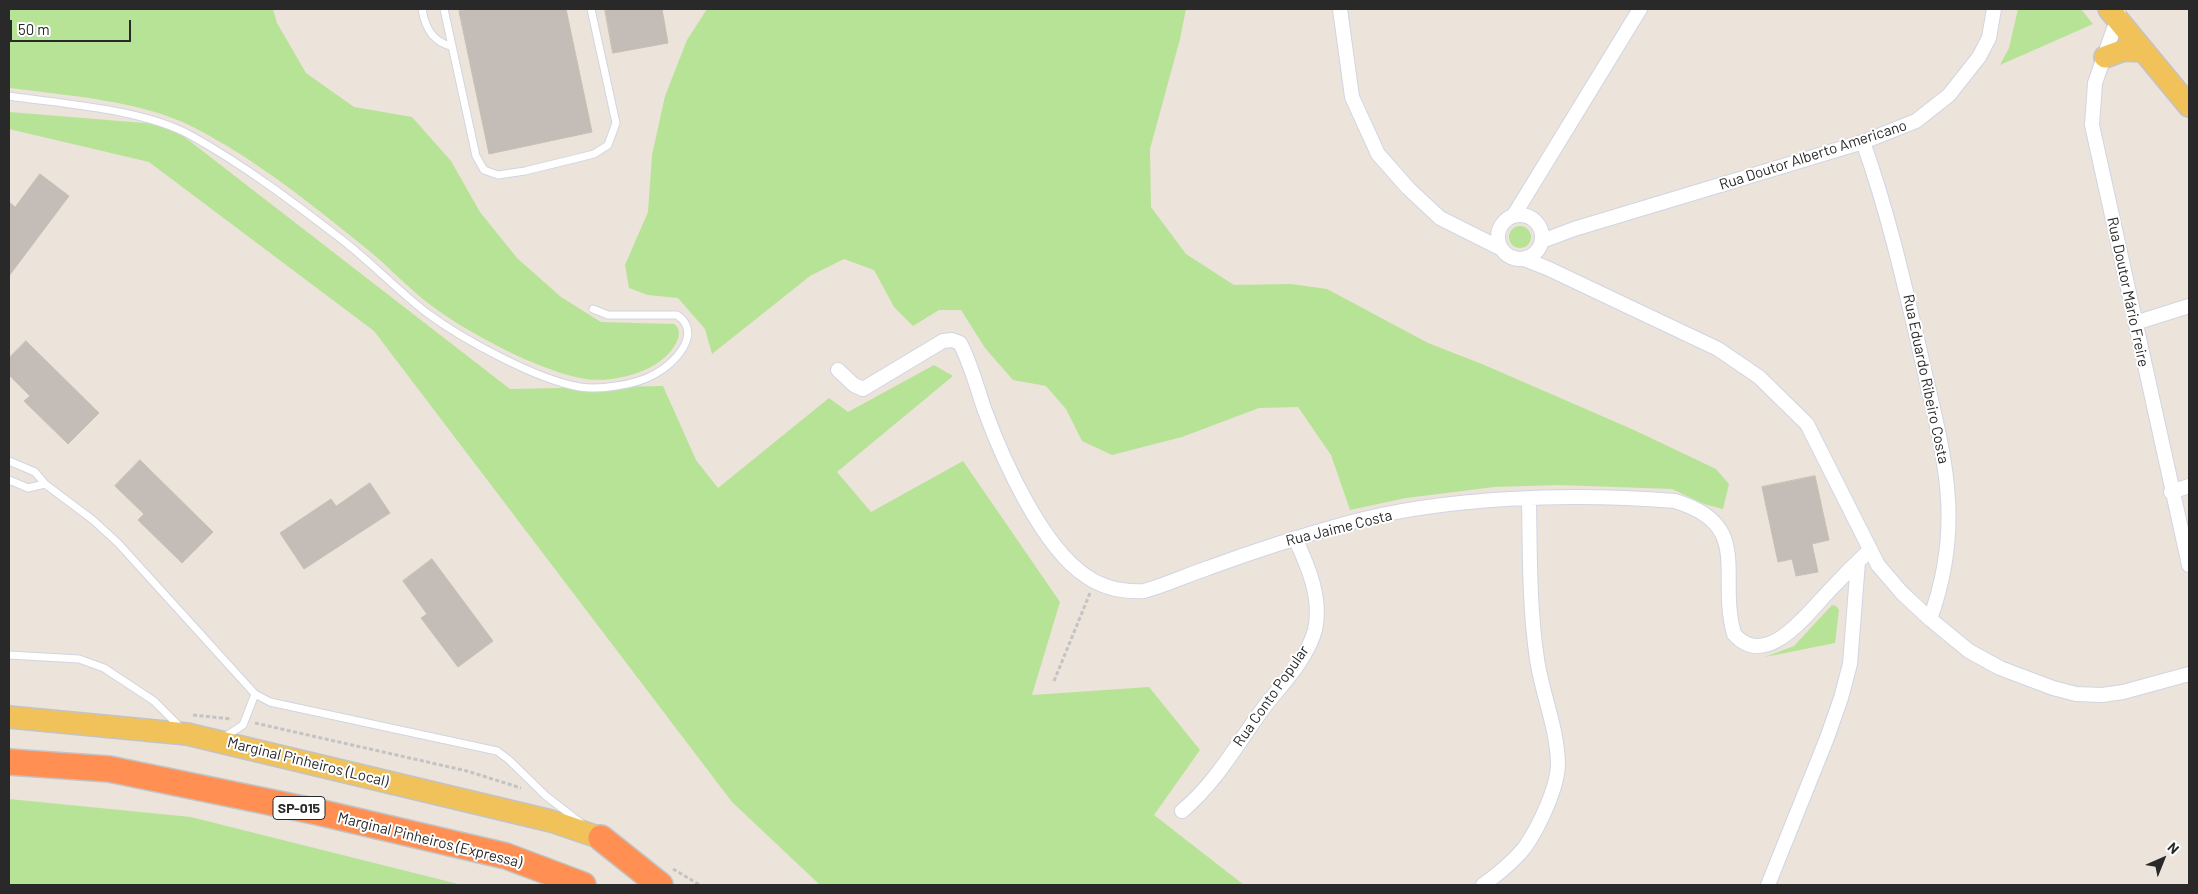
<!DOCTYPE html>
<html>
<head>
<meta charset="utf-8">
<style>
  body { margin:0 }
  #map { position:relative; width:2198px; height:894px; overflow:hidden; background:#ece3db; font-family:Barlow,sans-serif }
  canvas { display:block }
  .frame { position:absolute; inset:0; border:10px solid #292929; pointer-events:none }
  .north { position:absolute; left:2138px; top:834px; width:50px; height:50px; -webkit-text-stroke:4px #fff; paint-order:stroke; rotate:44deg; font-size:14px; font-weight:700; line-height:20px; text-align:center; color:#292929 }
  .north::after { content:''; display:block; margin:auto; width:18px; height:22px; background:#292929; clip-path:polygon(50% 0,100% 100%,50% 72%,0 100%) }
  .scale { position:absolute; left:10px; top:20px; width:121px; height:22px; box-sizing:border-box; border:2px solid #292929; border-top:0; padding-left:6px; font-size:15px; line-height:18px; white-space:nowrap; color:#292929; -webkit-text-stroke:4px #fff; paint-order:stroke }
</style>
</head>
<body>
<div id="map">
<canvas width="2198" height="894"></canvas>
<div class="frame"></div>
<div class="north">N</div>
<div class="scale">50 m</div>
</div>
<script>
const g = document.querySelector('canvas').getContext('2d');
g.lineJoin = 'round';
function fill(path, color) { g.fillStyle = color; g.fill(path, 'evenodd'); }
function trace(path, color, width, dash) { g.strokeStyle = color; g.lineWidth = width; g.lineCap = dash ? 'butt' : 'round'; g.setLineDash(dash || []); g.stroke(path); }
function drawText(font, color, halo, rows, align = 'center') {
  g.font = font + ' Barlow,sans-serif'; g.lineWidth = 4; g.setLineDash([]); g.textBaseline = 'middle'; g.strokeStyle = halo; g.fillStyle = color; for (const [text, x, y, turn = 0] of rows) {
    g.save(); g.translate(x, y); g.rotate((+turn || 0) * Math.PI / 180); g.textAlign = isNaN(turn) ? turn : align; if (halo) g.strokeText(text, 0, 0); g.fillText(text, 0, 0); g.restore();
  }
}
const green = new Path2D(`
  M9 9H273L277 23 306 73 354 107 412 117 451 161 480 212 517 258 561 297 601 322 674 324C680 328 680 335 677 341 664 372 610 385 580 378 536 369 468 333 432 306 409 289 389 267 367 249 314 206 254 158 193 127 143 101 65 95 9 88Z
  M707 9H1186L1180 39 1150 149 1151 207 1186 254 1234 285 1291 284 1327 289 1428 343 1482 364 1634 430 1716 469 1729 484 1723 509 1704 504 1672 489 1558 485 1494 487 1406 498 1350 510 1331 455 1298 407 1259 408 1182 437 1112 455 1082 441 1066 409 1046 386 1013 380 985 348 961 310H939L913 326 894 307 874 270 844 259 810 276 712 354 705 329 678 298 648 295 629 288 625 265 648 212 652 155 665 96 687 40Z
  M2018 9H2081L2093 24 2000 65 2009 48Z
  M9 112 169 125 510 389 663 386 696 460 718 488 829 398 848 412 934 365 953 376 837 472 871 512 963 461 1060 602 1032 695 1149 687 1200 750 1154 815 1244 885H820L732 802 374 331 149 162 9 129Z
  M1509 237a11 11 0 1 1 22 0a11 11 0 1 1-22 0Z
  M1832 605 1836 606 1839 610 1835 643 1765 657 1794 646Z
  M9 799 191 817 462 885H9Z`);
const building = new Path2D(`
  M471 9H566L592 132 489 154 459 11Z
  M605 9H662L668 43 613 53Z
  M40 174 69 196 9 276V202L15 207Z
  M26 341 99 413 68 444 24 401 30 396 9 375V358Z
  M140 460 213 532 182 563 138 520 144 514 115 486Z
  M1815 476 1829 540 1812 544 1818 572 1796 576 1792 559 1778 562 1762 487Z
  M370 483 390 513 304 569 280 533 331 499 336 506Z
  M432 559 493 641 458 667 421 618 427 614 403 581Z`);
const path = new Path2D(`
  M1054 681 1090 593
  M193 715 232 719
  M255 723 467 771 521 788
  M673 869 700 885`);
const service = new Path2D(`
  M422 9C425 27 432 42 451 46
  M444 9 476 156 484 170 498 175 525 171 594 154 608 145 616 123 591 9
  M9 96C63 104 143 109 190 135 244 165 293 202 341 239 371 262 397 290 427 313 462 339 537 380 580 387 593 389 604 388 616 386 630 384 643 381 655 374 674 364 704 333 677 315H608L593 309
  M9 461 35 472 45 484 93 520 118 543 255 694 270 702 497 751 508 759 546 796 581 823
  M9 480 28 488 45 484
  M9 655 79 659 104 668 154 701 181 728
  M223 738 243 725 255 694`);
const minor = new Path2D(`
  M1340 9 1352 97 1378 154 1408 188 1440 218 1500 248
  M2119 14 2095 83 2092 125 2189 565
  M1863 142C1887 209 1903 278 1919 347 1941 448 1967 517 1930 619
  M1498 237a22 22 0 1 1 44 0a22 22 0 1 1-44 0Z
  M1514 215 1640 9
  M1542 241 1574 229 1863 142 1916 121 1949 95 1979 57 1989 38 1994 9
  M1524 259 1547 268 1718 349 1759 377 1807 424 1878 565 1902 593 1930 619 1969 651 2000 668 2053 688 2076 694 2102 695 2123 692 2189 674
  M2135 323 2189 306
  M838 370 854 385 863 389 943 341 952 340 960 343C971 364 977 388 985 411 1003 460 1042 547 1086 576 1103 588 1124 592 1144 591 1166 585 1187 575 1208 568 1254 551 1301 536 1348 523 1447 496 1573 493 1675 501 1754 525 1717 574 1734 634 1766 671 1808 613 1829 591 1842 577 1856 563 1870 550
  M2171 492 2189 486
  M1182 811C1216 783 1239 741 1265 706 1283 683 1307 659 1315 630 1322 598 1308 566 1295 538
  M1483 885C1498 874 1514 861 1525 847 1539 827 1558 787 1558 763 1557 727 1542 694 1537 659 1529 606 1530 552 1529 500
  M1768 885 1827 738 1841 698 1850 664 1858 562`);
const primary = new Path2D(`
  M2109 9 2189 106
  M2105 57 2124 50 2144 51
  M9 717 187 734 551 821 601 838`);
const motorway = new Path2D(`
  M9 762 109 769 318 812 506 856 583 885
  M601 838 660 885`);
const shields = [
  [299,808,52]
];
const shieldNames = [
  ["SP-015",299,808]
];
const streetNames = [
  ["Rua Doutor Alberto Americano",1813,155,-18],
  ["Rua Doutor Mário Freire",2128,292,78],
  ["Rua Eduardo Ribeiro Costa",1926,379,78],
  ["Rua Jaime Costa",1339,528,-14],
  ["Rua Conto Popular",1271,696,-55],
  ["Marginal Pinheiros (Local)",308,762,14],
  ["Marginal Pinheiros (Expressa)",430,840,14]
];
fill(green, '#b7e396');
fill(building, '#c4bdb7');
trace(building, '#c7bfb4', 1);
trace(service, '#d0d5e2', 9);
trace(minor, '#d0d5e2', 16);
trace(primary, '#c3c3c3', 24);
trace(motorway, '#c3c3c3', 28);
trace(path, '#c3c3c3', 3, [4, 2.5]);
trace(service, '#fff', 7);
trace(minor, '#fff', 14);
trace(primary, '#f1c25a', 21);
trace(motorway, '#ff8f52', 25);
for (const [x, y, w] of shields) { const box = new Path2D(); box.roundRect(x - w / 2, y - 11.5, w, 23, 4); g.fillStyle = '#fff'; g.fill(box); trace(box, '#292929', 1); }
drawText('bold 14px', '#292929', null, shieldNames);
drawText('15px', '#292929', '#fff', streetNames);
</script>
</body>
</html>
